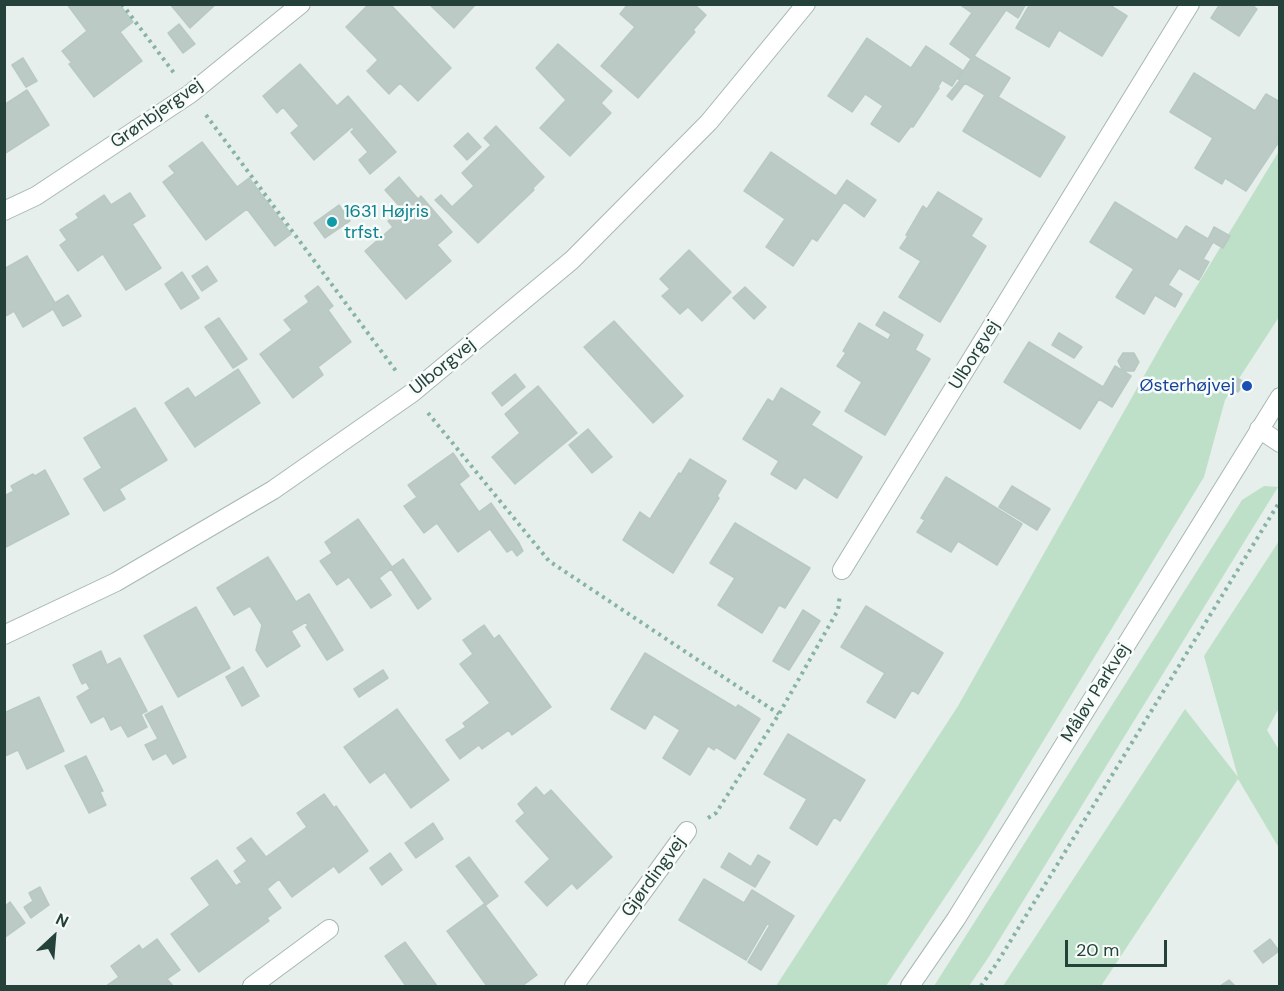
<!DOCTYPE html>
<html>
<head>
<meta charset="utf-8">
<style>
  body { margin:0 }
  #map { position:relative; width:1284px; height:991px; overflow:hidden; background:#e6efeb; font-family:"DM Sans",sans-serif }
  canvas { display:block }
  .frame { position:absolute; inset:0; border:6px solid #24423a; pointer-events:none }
  .north { position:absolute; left:24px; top:907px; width:60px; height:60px; -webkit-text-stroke:4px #f7fbf9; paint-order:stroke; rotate:26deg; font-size:16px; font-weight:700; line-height:24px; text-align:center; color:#24423a }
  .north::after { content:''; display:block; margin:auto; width:21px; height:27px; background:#24423a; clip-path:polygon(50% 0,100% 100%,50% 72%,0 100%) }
  .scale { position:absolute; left:1065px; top:940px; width:102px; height:27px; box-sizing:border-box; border:3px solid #24423a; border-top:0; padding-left:8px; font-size:18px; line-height:21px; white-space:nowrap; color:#24423a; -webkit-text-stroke:4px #f7fbf9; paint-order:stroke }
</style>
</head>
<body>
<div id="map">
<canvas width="1284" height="991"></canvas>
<div class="frame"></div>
<div class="north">N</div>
<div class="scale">20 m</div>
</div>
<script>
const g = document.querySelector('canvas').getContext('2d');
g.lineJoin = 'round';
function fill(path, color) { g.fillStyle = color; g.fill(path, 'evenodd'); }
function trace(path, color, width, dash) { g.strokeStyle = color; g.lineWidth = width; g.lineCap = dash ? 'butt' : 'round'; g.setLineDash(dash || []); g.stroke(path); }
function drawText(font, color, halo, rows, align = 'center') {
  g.font = font + ' "DM Sans",sans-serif'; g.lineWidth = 5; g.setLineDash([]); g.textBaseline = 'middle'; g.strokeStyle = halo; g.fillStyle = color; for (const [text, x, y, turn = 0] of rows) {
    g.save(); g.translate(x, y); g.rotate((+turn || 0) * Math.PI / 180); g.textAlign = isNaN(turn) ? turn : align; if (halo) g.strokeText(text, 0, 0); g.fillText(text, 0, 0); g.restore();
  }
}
const green = new Path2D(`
  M1279 151V317L1225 400 1204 477 983 840 886 986H776L958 706 1167 335Z
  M1264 486 1278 487 988 958 969 986H934L1242 500Z
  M1279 541V708L1267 730 1279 750V848L1238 779 1101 986H1003L1185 709 1238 777 1204 656Z`);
const building = new Path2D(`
  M67 4H119L133 22 120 32 142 61 94 97 69 64 72 63 62 51 87 31Z
  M170 4H216L190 28Z
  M369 4H390L451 68 418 101 400 83 389 94 367 71 378 60 346 27Z
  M429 4H474L475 5 454 28Z
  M628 4H694L706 15 693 30 695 32 638 98 601 66 635 27 620 14Z
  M959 4H1026L1018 18 1006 10 974 56 1010 78 998 97 1065 137 1040 177 963 131 985 95 965 83 952 100 947 96 960 80 958 79 971 59 950 44 972 13Z
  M1030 4H1108L1127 16 1102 56 1059 30 1049 47 1016 28Z
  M1220 4H1251L1257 9 1239 36 1211 18Z
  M179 24 195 44 183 53 168 33Z
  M867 38 911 68 926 46 962 70 952 86 942 80 938 87 939 88 913 127 911 126 899 142 871 124 883 106 865 94 852 112 828 96Z
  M558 44 612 91 601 103 611 113 570 156 540 128 566 100 536 68Z
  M23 58 37 81 26 87 12 65Z
  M300 64 337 106 348 96 396 152 370 174 359 160 368 152 351 132 354 129 352 127 314 160 291 133 299 126 283 107 277 113 263 96Z
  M1194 73 1255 111 1266 94 1280 102V140L1246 191 1225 178 1222 184 1195 168 1213 138 1170 112Z
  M27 90 49 125 4 154V105Z
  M496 126 544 177 533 188 534 190 478 243 435 200 441 195 452 207 474 186 462 173 491 145 484 138Z
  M468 133 481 147 467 160 454 146Z
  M202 142 237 187 249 178 291 234 275 246 247 209 206 240 163 182 175 173 169 166Z
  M771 152 836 196 847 180 876 200 864 217 844 202 817 241 812 238 793 266 766 247 785 219 744 191Z
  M399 177 418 199 421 196 452 232 437 245 451 261 406 299 365 251 393 227 388 221 402 209 385 190Z
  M938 192 982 219 971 236 986 246 940 322 899 297 921 261 900 248 908 236 906 235 923 206 927 209Z
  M130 193 145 216 132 224 161 268 126 290 103 254 78 271 60 245 67 240 60 230 79 218 76 214 104 195 111 205Z
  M1115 202 1177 240 1186 226 1208 239 1214 227 1230 236 1223 248 1213 242 1203 259 1209 262 1199 280 1179 268 1168 285 1182 294 1175 307 1155 295 1144 314 1116 297 1134 269 1090 242Z
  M339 205 350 221 325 238 314 223Z
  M689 250 731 292 702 321 688 307 680 314 662 296 670 289 660 279Z
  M27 256 55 303 68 295 81 316 63 326 53 309 23 327 14 311 4 317V269Z
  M207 266 217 281 202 291 192 276Z
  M182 272 199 298 181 309 165 284Z
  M318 286 333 306 328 310 351 342 318 367 323 375 293 398 260 354 292 330 284 320 309 302 305 296Z
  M745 287 766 307 754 319 733 298Z
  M884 312 923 335 915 350 930 359 885 435 845 411 862 382 837 366 846 353 843 351 859 323 888 340 891 334 876 325Z
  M219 318 247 359 233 368 205 327Z
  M614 321 683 396 653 423 584 347Z
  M1059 333 1082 347 1074 358 1052 345Z
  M1029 342 1103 387 1115 366 1131 376 1112 407 1099 399 1080 429 1004 382Z
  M1123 353H1134L1139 362 1134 371H1123L1118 361Z
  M238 369 260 403 195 447 165 403 188 388 195 398Z
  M515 374 525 387 502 406 492 393Z
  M1237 378 1244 382 1238 392 1231 388Z
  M538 386 577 433 515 484 492 457 520 433 505 414Z
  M781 388 820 412 811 425 862 457 837 498 804 477 796 489 771 474 779 461 743 439 768 399 773 402Z
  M135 408 167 460 119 489 125 499 104 511 84 479 102 468 84 438Z
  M588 429 612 457 592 473 569 445Z
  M453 453 469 476 459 484 479 512 491 503 519 543 523 551 517 556 512 549 507 552 490 529 458 552 437 523 424 533 404 506 417 497 408 485Z
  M690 459 726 481 717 496 719 498 673 573 623 540 640 512 650 519 679 473 681 474Z
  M45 470 69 514 4 548V496L14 491 11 486 33 474 35 476Z
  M946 477 1022 524 997 565 958 541 951 552 917 532 925 520 921 518Z
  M1012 486 1050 509 1037 530 999 507Z
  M358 519 392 567 403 559 431 599 418 609 391 569 379 578 391 595 371 608 349 577 337 585 320 561 332 553 325 542Z
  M735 523 810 568 785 608 779 605 762 633 718 605 735 578 710 563Z
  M268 557 296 602 309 594 343 650 327 660 306 627 308 626 306 622 291 631 300 646 267 667 256 650 262 625 250 606 234 615 217 588Z
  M866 606 943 653 918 694 912 690 895 718 867 702 885 673 841 647Z
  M196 607 230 668 178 697 144 636Z
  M803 610 820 621 789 670 773 661Z
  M484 625 494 639 499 635 551 707 512 735 509 730 482 749 479 745 460 759 446 740 466 727 463 723 490 703 460 664 473 654 463 640Z
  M101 651 107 665 120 658 147 711 141 714 147 727 128 737 121 725 111 730 104 716 91 723 77 697 90 689 86 682 82 684 73 665Z
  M645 653 736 708 738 705 760 719 735 759 716 747 714 750 708 746 690 775 663 758 680 730 654 714 645 729 611 709Z
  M243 667 259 696 242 706 226 677Z
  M383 670 388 678 359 697 354 689Z
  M39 697 64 751 27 769 18 750 5 756 4 754V713Z
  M162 706 186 757 173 764 166 753 153 760 145 745 158 739 145 715Z
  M397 709 449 780 411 808 385 772 370 783 344 747Z
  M788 734 865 780 840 821 834 817 817 845 790 828 807 799 764 774Z
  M86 756 103 791 100 792 106 805 89 813 65 766Z
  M536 787 544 796 551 790 612 857 577 889 572 883 547 906 525 882 550 859 516 821 525 813 518 804Z
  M324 794 334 808 336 806 368 851 339 873 334 866 292 897 279 879 267 889 281 908 267 918 269 921 199 972 171 934 210 905 191 878 217 860 236 886 240 883 242 885 243 884 234 871 247 861 237 848 251 838 266 857 307 827 297 813Z
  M433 823 443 839 416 858 405 843Z
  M390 853 402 870 382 885 370 868Z
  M729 853 751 867 758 855 770 862 755 887 721 867Z
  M469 857 498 896 486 905 456 866Z
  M704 879 744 903 752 890 794 916 761 970 748 962 770 925 767 924 746 960 679 920Z
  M40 887 49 905 31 918 24 907 33 901 29 893Z
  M10 902 25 923 4 938V907Z
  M484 904 537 975 522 986H487L447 931Z
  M157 939 180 970 167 979 173 986H106L119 977 111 966 139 945 142 950Z
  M1270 939 1279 951 1263 963 1254 951Z
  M405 942 437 986H406L385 956Z
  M1229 980 1235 986H1220Z`);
const path = new Path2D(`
  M122 4 174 73
  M206 115 396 371
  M428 413 549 561 779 714
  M708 818 716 813 779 714 838 610 840 594
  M981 986 997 963 1280 501`);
const minor = new Path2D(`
  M4 211 36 196 190 94 301 4
  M1259 429 1280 443
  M842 570 1190 4
  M4 635 116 582 273 490 412 393 572 260 709 122 806 4
  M252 986 329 929
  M574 986 687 831`);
const tertiary = new Path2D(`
  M910 986 956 919 1280 397`);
const markers = [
  [332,222,6,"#0f9aa8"],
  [1247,386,6,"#1a4fb4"]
];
const streetNames = [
  ["Grønbjergvej",157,114,-35],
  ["Ulborgvej",975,355,-58],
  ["Ulborgvej",443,367,-39],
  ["Måløv Parkvej",1096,693,-58],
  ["Gjørdingvej",654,877,-54]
];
const cultureNames = [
  ["1631 Højris",344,212],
  ["trfst.",344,233]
];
const transitNames = [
  ["Østerhøjvej",1235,386]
];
fill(green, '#bfe0c8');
fill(building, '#bbcac4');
trace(building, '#b8c9c2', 1.5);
trace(minor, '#a8b8b2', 20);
trace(tertiary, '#a8b8b2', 20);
trace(path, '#86b3a5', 4, [3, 4.5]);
trace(minor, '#fff', 18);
trace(tertiary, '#fff', 18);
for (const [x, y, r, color] of markers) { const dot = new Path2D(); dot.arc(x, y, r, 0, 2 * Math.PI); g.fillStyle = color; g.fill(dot); trace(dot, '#f7fbf9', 2); }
drawText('18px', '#24423a', '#f7fbf9', streetNames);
drawText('18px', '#0d838f', '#f7fbf9', cultureNames, 'left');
drawText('18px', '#164399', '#f7fbf9', transitNames, 'right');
</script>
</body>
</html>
